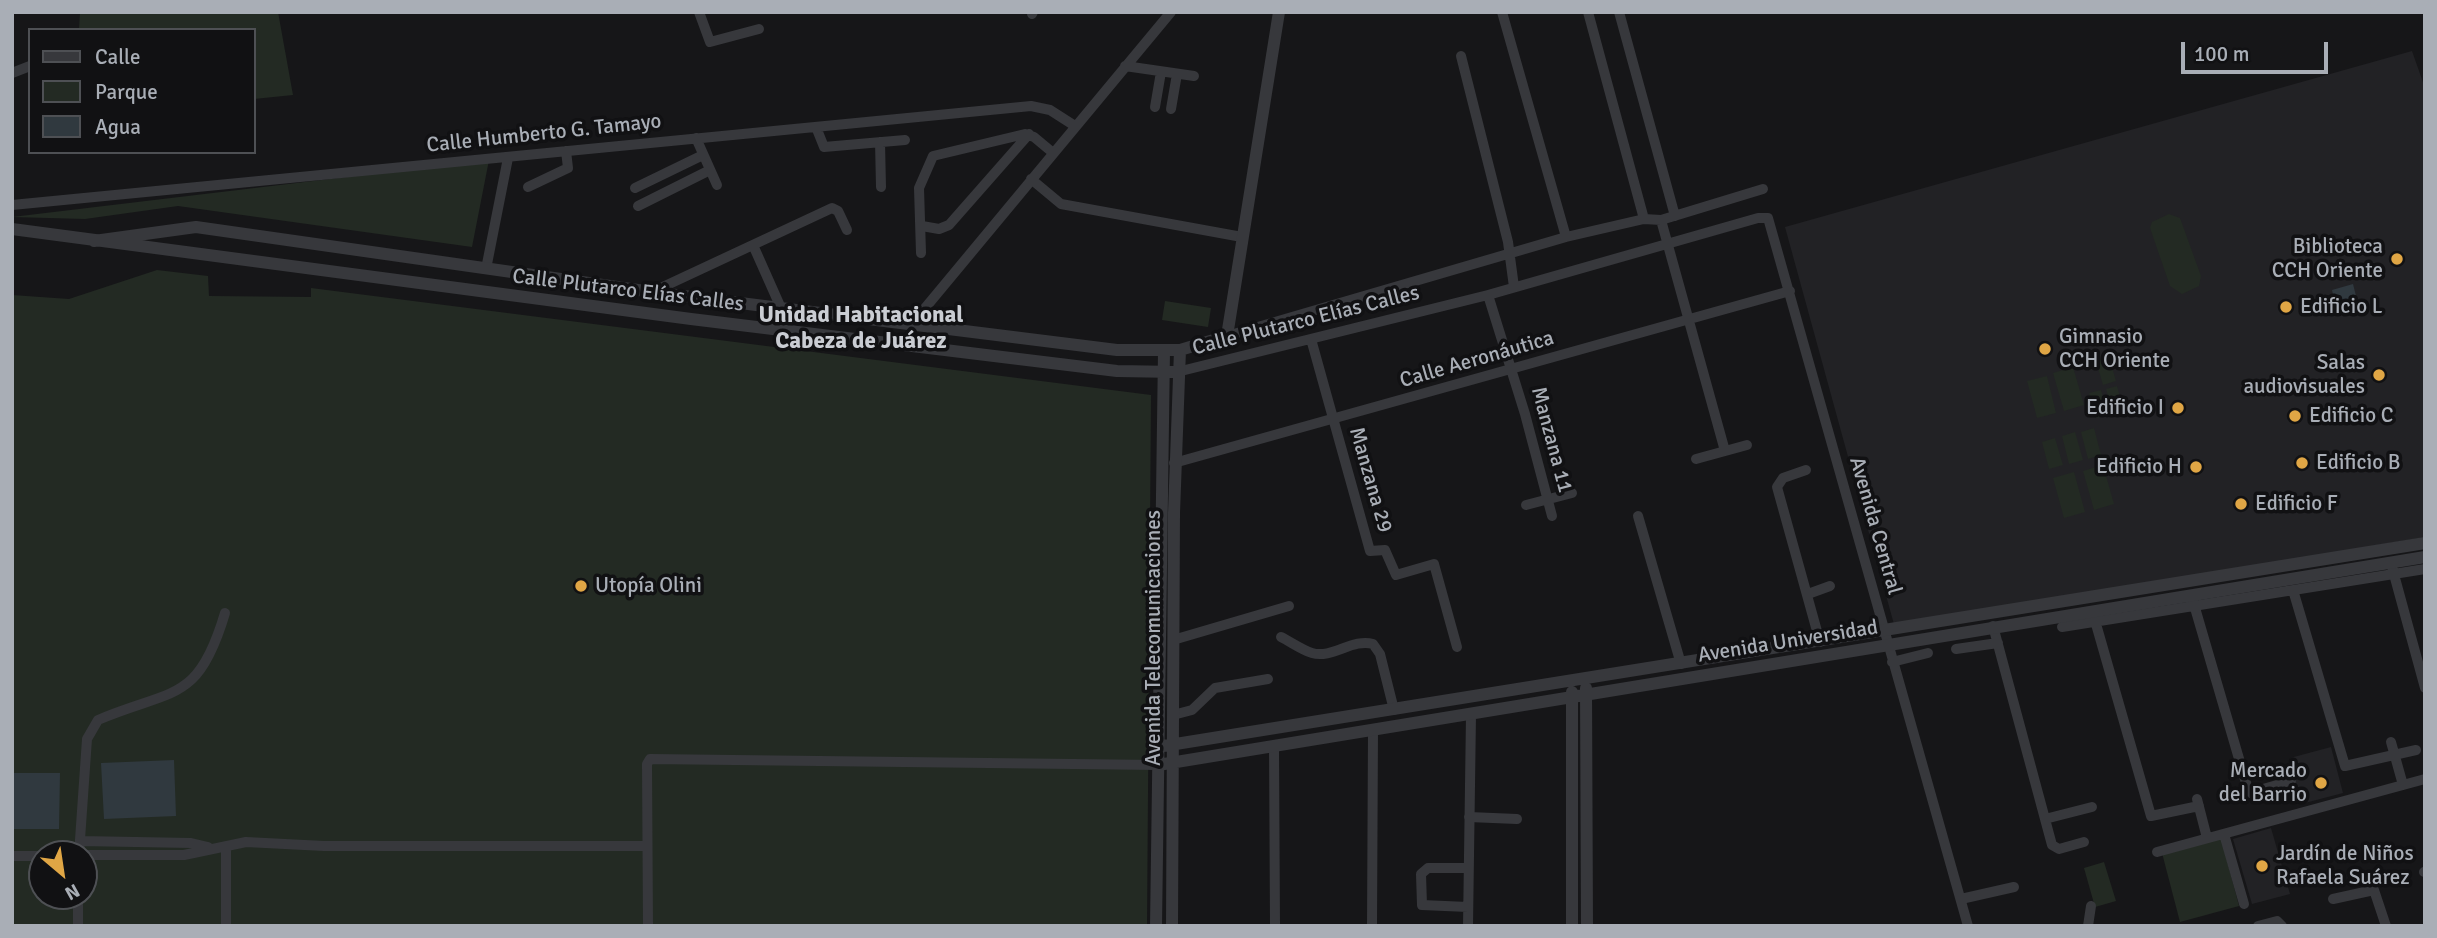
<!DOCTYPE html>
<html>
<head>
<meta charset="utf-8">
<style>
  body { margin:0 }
  #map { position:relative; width:2437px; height:938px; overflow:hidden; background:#161618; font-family:Signika,sans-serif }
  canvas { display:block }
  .frame { position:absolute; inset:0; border:14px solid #a9aeb6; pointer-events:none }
  .legend { position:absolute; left:28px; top:28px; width:228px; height:126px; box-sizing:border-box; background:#111113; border:2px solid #4e5054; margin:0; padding:9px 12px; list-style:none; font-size:21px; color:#a9aeb6 }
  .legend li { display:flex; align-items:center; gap:14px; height:35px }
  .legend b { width:35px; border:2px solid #4e5054 }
  .north { position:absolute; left:28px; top:840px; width:70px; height:70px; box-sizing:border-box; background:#111113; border:2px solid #4e5054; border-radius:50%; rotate:151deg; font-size:19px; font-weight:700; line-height:28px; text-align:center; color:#a9aeb6 }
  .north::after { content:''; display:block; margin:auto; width:24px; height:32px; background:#e0a645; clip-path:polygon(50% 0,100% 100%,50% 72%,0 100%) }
  .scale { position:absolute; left:2181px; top:42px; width:147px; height:32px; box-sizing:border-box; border:4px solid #a9aeb6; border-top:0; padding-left:9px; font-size:21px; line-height:24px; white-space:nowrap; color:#a9aeb6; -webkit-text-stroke:5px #111113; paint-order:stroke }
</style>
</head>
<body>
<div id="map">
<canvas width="2437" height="938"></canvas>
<div class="frame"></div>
<ul class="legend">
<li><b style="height:9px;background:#37383c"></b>Calle</li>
<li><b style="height:19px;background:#232a23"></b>Parque</li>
<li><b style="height:19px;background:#30393f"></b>Agua</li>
</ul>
<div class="north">N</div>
<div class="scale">100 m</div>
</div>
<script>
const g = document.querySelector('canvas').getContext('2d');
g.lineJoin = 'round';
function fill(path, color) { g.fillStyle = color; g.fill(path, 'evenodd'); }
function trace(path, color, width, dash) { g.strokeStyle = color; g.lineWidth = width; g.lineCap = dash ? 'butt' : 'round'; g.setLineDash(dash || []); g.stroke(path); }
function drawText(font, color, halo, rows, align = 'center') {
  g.font = font + ' Signika,sans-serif'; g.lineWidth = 7; g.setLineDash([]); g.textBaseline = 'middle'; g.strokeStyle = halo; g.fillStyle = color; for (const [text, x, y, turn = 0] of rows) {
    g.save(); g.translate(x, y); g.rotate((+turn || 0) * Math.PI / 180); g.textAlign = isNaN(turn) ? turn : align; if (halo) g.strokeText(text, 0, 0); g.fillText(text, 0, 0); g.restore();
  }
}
const built = new Path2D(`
  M2412 51 2425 88V537L1895 628 1785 227Z
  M2331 747 2343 793 2301 804 2290 758Z
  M2271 828 2290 894 2252 904 2233 839Z`);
const green = new Path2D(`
  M80 12H278L293 95 254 99V30H79Z
  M489 160 472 247 178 206 85 219 12 217Z
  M2169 214 2180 218 2201 276 2199 286 2182 294 2170 286 2150 228 2152 222Z
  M157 270 208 276 209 296 311 297V288L1151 395 1147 926H12V295L69 299ZM42 854H84V896H42Z
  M1165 301 1211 308 1208 327 1162 320Z
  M2109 357 2116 381 2103 385 2096 361Z
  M2073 367 2084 405 2064 411 2053 373Z
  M2047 376 2056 413 2037 418 2027 381Z
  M2117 386 2124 411 2113 414 2106 389Z
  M2101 390 2108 415 2096 418 2089 393Z
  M2094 428 2101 455 2088 459 2081 432Z
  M2075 432 2083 460 2069 464 2062 436Z
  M2055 438 2063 465 2049 469 2042 442Z
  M2103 465 2114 504 2094 510 2083 471Z
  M2074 472 2085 512 2064 518 2053 478Z
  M2221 838 2239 906 2180 922 2162 853Z
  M2104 862 2116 901 2095 907 2084 868Z`);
const water = new Path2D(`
  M2353 284 2358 304 2336 309 2332 290Z
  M174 760 176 816 104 819 101 763Z
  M12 773H60L59 829H12Z`);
const minor = new Path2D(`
  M699 12 710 42 759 29
  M1502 12 1566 237
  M1588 12 1644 219
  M1619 12 1675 216
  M1032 14 1033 12
  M1461 56 1508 242 1514 287
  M1125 66 1194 76
  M12 73 30 66
  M1155 107 1161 72
  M1171 109 1177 74
  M816 127 824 147 905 140
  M696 138 717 185
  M880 142 881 187
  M1031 179 1061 204 1242 237
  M528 187 568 168 566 151
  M635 188 703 155
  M12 205 1031 106 1050 110 1075 126
  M638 206 710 170
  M1661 220 1725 451
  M922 226 939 229 949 225 1029 134
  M753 245 781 308
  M921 253 919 188 933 156 1025 134 1034 137 1052 152
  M486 269 508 158
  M652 292 832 208 838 211 847 230
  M1488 295 1525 414 1552 516
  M911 325 1171 12
  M1227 336 1566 237 1644 219 1661 220 1763 189
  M1311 339 1370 551 1385 550 1396 575 1434 564 1457 647
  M1177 372 1488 295 1758 218H1768L1968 926
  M1696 459 1747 445
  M1174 463 1790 291
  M1806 470 1783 478 1777 487 1820 642
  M1526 505 1572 493
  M1638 516 1681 664
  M2392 567 2425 688
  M2293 590 2345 766 2416 750
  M1808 594 1830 586
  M2193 601 2249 793 2291 781
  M2094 617 2151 816 2199 806
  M1993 626 2052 845 2059 849 2084 842
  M2062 627 2425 569
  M1281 637C1291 642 1302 650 1312 653 1332 659 1353 638 1373 644L1380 654 1394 710
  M1173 640 1289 606
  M1956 649 1998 643
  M1892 662 1928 653
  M1173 715 1192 710 1215 688 1268 679
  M2391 742 2403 785
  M1274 746 1275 926
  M2197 799 2207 838
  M1469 817 1517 819
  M2045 819 2092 807
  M2224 834 2244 904
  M80 841 191 843 208 847
  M2157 852 2425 779
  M79 854 87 739 98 720C173 688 198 704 225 613
  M84 855H184L246 842 324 846H647
  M12 856H42
  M2424 872H2425
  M1961 899 2014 887
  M2333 899 2374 890 2386 926
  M1468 907 1422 905 1421 874 1428 868H1468
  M78 926V896
  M226 926V847
  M648 926 647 764 650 759 1158 765
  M1372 926 1373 731
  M1468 926 1471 715
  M2088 926 2091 906
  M2258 926 2277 921 2282 926`);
const tertiary = new Path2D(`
  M12 229 691 319 1117 371 1177 372
  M94 241 196 227 652 292 1117 350H1180L1227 336 1279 12
  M1586 688 1587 926
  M1157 747 2425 543
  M1158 765 2425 557
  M1156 926 1164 351
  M1172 926 1174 513 1180 350
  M1572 926V692`);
const markers = [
  [2397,259,7,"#e0a645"],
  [2286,307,7,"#e0a645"],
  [2045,349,7,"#e0a645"],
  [2379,375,7,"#e0a645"],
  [2178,408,7,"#e0a645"],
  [2295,416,7,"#e0a645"],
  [2302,463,7,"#e0a645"],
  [2196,467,7,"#e0a645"],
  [2241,504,7,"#e0a645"],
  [581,586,7,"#e0a645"],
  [2321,783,7,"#e0a645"],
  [2262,866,7,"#e0a645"]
];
const streetNames = [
  ["Calle Humberto G. Tamayo",544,134,-6],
  ["Calle Plutarco Elías Calles",628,291,7],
  ["Calle Plutarco Elías Calles",1306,321,-14],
  ["Calle Aeronáutica",1477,360,-16],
  ["Manzana 11",1551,440,75],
  ["Manzana 29",1370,480,74],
  ["Avenida Central",1875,526,74],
  ["Avenida Telecomunicaciones",1154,638,-90],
  ["Avenida Universidad",1788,642,-9]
];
const poiNames = [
  ["Biblioteca",2383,247,"right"],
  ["CCH Oriente",2383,271,"right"],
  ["Edificio L",2300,307],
  ["Gimnasio",2059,337],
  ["CCH Oriente",2059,361],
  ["Salas",2365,363,"right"],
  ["audiovisuales",2365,387,"right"],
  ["Edificio I",2164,408,"right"],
  ["Edificio C",2309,416],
  ["Edificio B",2316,463],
  ["Edificio H",2182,467,"right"],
  ["Edificio F",2255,504],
  ["Utopía Olini",595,586],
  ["Mercado",2307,771,"right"],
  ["del Barrio",2307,795,"right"],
  ["Jardín de Niños",2276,854],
  ["Rafaela Suárez",2276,878]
];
const neighbourhoodNames = [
  ["Unidad Habitacional",861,316],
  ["Cabeza de Juárez",861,342]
];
fill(built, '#222225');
fill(green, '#232a23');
fill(water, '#30393f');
trace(minor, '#37383c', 10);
trace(tertiary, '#37383c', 12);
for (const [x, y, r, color] of markers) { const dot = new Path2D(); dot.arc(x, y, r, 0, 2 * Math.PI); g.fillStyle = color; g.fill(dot); trace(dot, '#111113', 2.5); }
drawText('21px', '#a9aeb6', '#111113', streetNames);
drawText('21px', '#a9aeb6', '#111113', poiNames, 'left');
drawText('bold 23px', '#cacdd3', '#111113', neighbourhoodNames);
</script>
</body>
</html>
